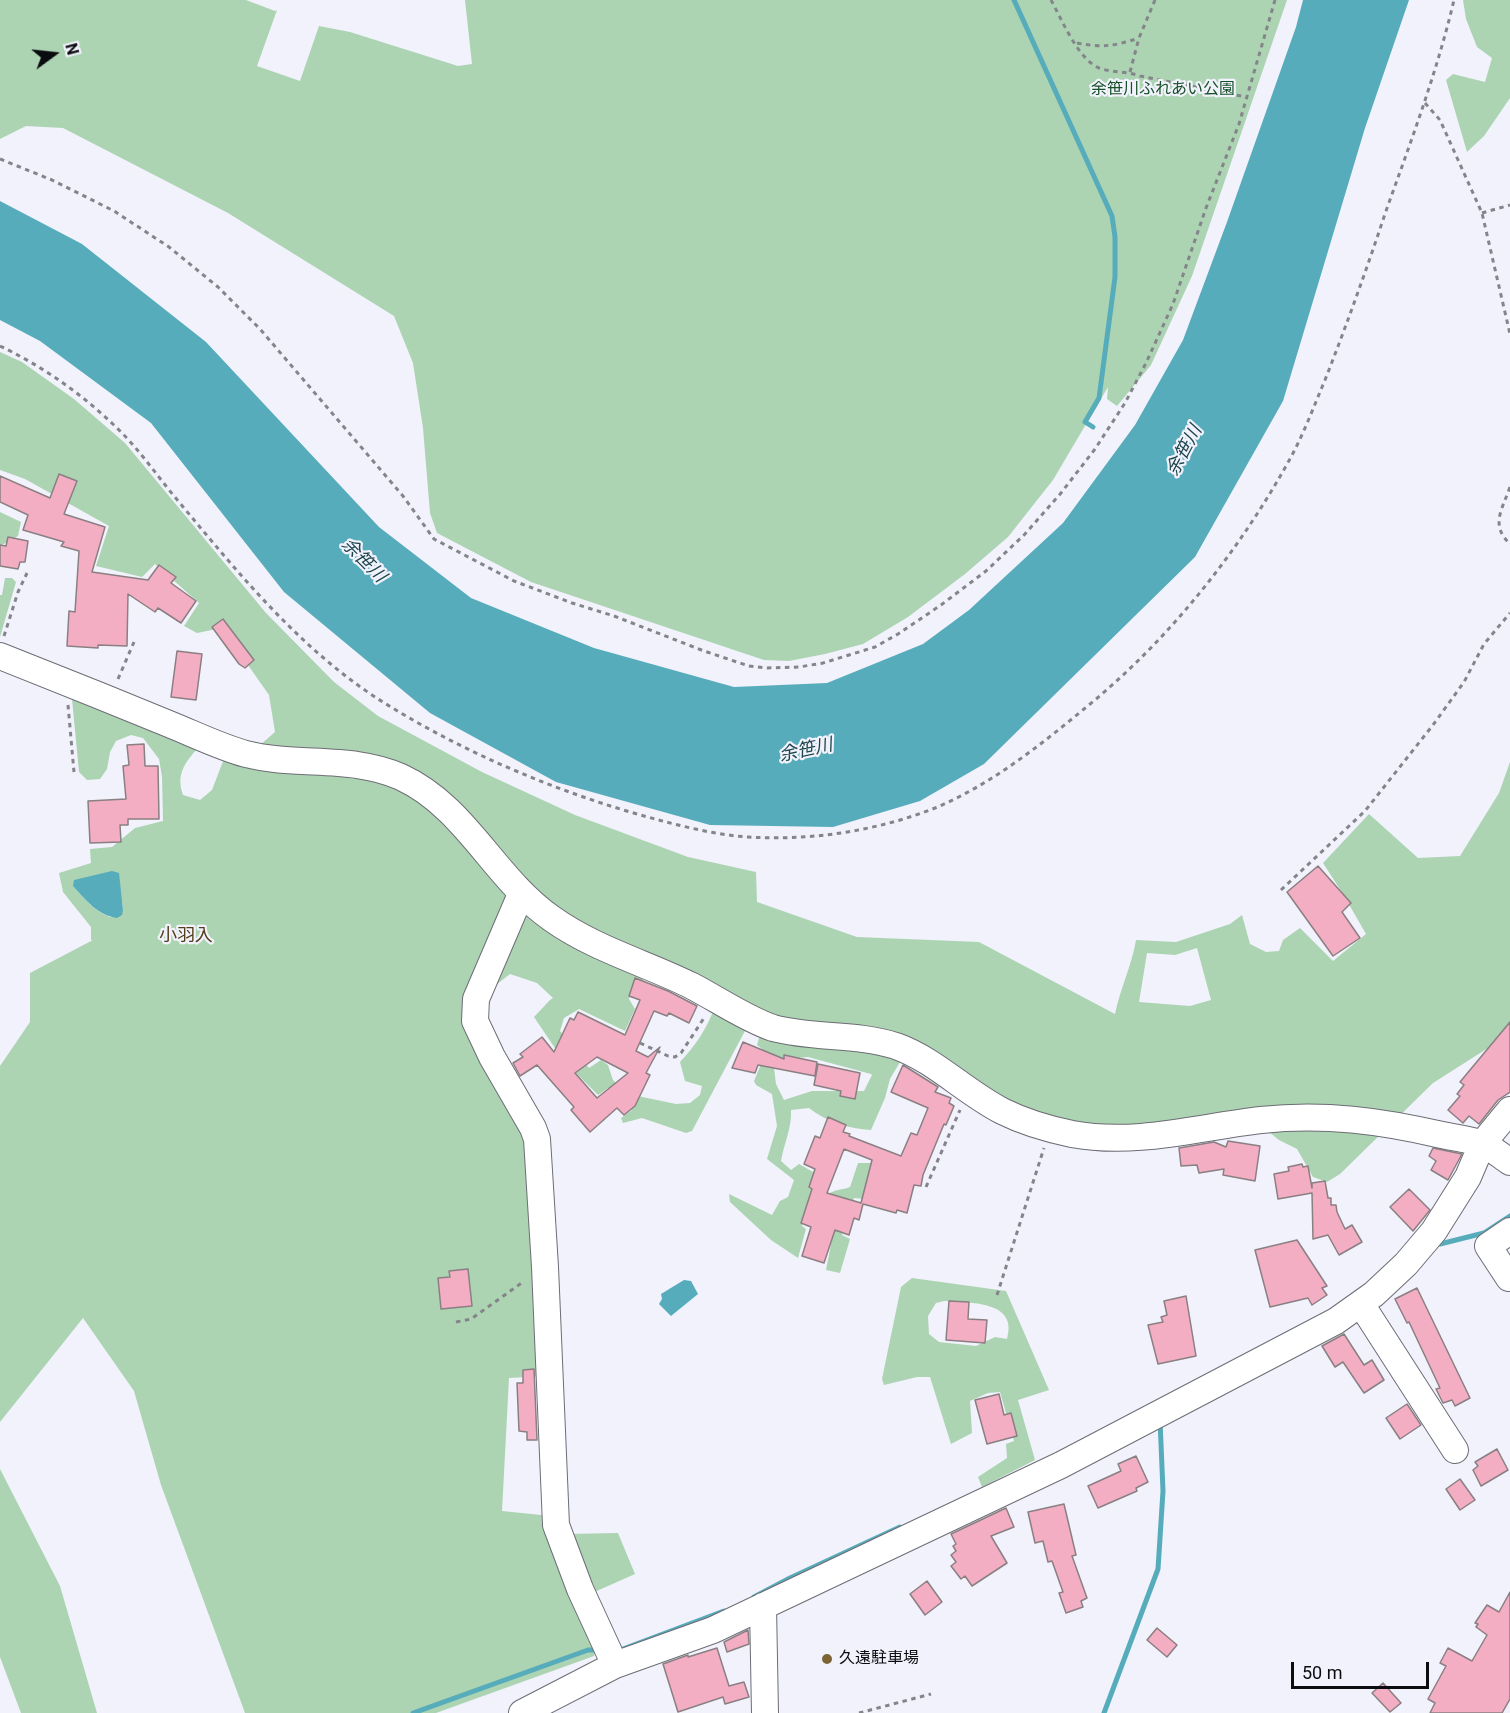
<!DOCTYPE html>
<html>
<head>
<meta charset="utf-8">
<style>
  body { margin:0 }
  #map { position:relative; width:1510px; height:1713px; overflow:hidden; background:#f1f2fc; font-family:Roboto,sans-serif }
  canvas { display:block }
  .north { position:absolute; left:24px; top:24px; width:60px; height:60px; -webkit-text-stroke:4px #f1f2fc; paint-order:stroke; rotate:75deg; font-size:16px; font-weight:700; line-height:24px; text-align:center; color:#0b0c0f }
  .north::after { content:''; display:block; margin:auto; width:21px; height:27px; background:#0b0c0f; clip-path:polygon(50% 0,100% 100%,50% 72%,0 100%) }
  .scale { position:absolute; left:1291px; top:1662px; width:138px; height:27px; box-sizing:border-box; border:3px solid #0b0c0f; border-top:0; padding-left:8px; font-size:18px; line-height:21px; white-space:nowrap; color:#0b0c0f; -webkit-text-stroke:4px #f1f2fc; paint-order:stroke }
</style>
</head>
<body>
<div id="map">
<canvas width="1510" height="1713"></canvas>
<div class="north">N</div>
<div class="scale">50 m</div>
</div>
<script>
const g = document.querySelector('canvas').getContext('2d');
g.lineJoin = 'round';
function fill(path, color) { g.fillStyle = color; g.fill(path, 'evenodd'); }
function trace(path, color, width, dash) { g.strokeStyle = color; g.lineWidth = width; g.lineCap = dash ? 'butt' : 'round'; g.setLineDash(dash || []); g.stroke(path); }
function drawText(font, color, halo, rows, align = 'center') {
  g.font = font + ' Roboto,"Noto Sans JP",sans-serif'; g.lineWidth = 4.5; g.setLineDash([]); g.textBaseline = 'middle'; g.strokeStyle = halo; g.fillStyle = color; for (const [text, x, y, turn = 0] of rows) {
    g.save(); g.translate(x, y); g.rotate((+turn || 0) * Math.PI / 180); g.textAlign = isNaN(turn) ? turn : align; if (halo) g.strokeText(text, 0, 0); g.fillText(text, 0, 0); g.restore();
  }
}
const green = new Path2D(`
  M0 0H246L275 11 277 10 257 66 300 81 319 26 350 32 458 66 472 64 465 0H1287L1192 276 1151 365 1117 406 1107 399 1108 387 1053 480 1008 537 965 574 908 617 863 644 825 654 789 661 764 660 531 582 437 533 430 513 423 428 413 363 394 316 228 213 63 128 26 126 0 139Z
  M1463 0H1510V98L1484 136 1467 152 1446 80 1453 74 1485 82 1492 58 1477 47 1466 19Z
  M0 352 22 362 74 399 125 443 266 613 334 682 378 716 482 772 575 815 688 857 756 872 757 902 857 937 979 942 1115 1014C1120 989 1132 965 1136 940L1176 942 1230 924 1242 915 1250 944 1266 952 1279 951 1283 940 1300 928 1333 961 1366 934 1343 894 1323 863 1369 814 1418 858 1460 856 1499 793 1510 762V1034L1433 1083 1340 1174 1327 1182 1313 1177 1297 1149 1279 1140 1259 1124 1124 1132 1036 1118 910 1045 890 1079 885 1098 871 1130C849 1129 827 1122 809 1108L791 1110C792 1128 784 1143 781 1161L791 1170 799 1164 813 1172 815 1192 827 1195C835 1189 842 1190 850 1187L858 1163H872L864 1199 854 1198 842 1235 850 1239 840 1273 826 1270 834 1229 809 1204 802 1226 806 1229 798 1258 771 1240 730 1202 729 1194 772 1215 780 1201 788 1197 794 1180 767 1159 777 1126 772 1094 756 1085 754 1081 766 1052 757 1045 759 1038 766 1034 663 968 634 985 629 999 635 1009 625 1031 579 1009 564 1018 560 1031 589 1068 601 1060 608 1065 613 1080 628 1094 676 1104 690 1103 700 1095 702 1086 685 1081 680 1062C695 1046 706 1030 714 1009L747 1027 692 1131 686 1133 642 1118 623 1123 621 1118 632 1110 613 1089 608 1088 598 1095 563 1060 534 1017 550 1000 553 998 537 983 510 974 487 992 481 1008 525 1128 544 1376 509 1378 502 1511 551 1516 600 1641 594 1656 436 1713H245L161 1485 134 1391 83 1318 0 1422V1066L30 1022V973L93 940H91V927L63 892 59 873 91 863 90 849 112 847 135 828 163 821 162 777 159 759 143 738 131 735 116 741 110 752 107 769 100 779 87 780 79 772 72 699 124 715 201 744C187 761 175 772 183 795L200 800 212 790 225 756 243 760 275 732 269 695 222 628 197 633 184 626 199 603 155 564 142 577 96 566 109 526 25 479 0 470ZM73 886 122 901 123 910 110 917C94 911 85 899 73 886ZM1197 948 1211 1000 1190 1006 1139 1002 1147 953 1175 955ZM808 1057 871 1074 872 1075 864 1091H812L784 1100 776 1084 774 1068 783 1059Z
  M0 512 21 522 18 536 0 546Z
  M5 578H12L16 582 0 637V595H2Z
  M912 1278 1006 1291 1049 1390 1018 1400 1035 1460 982 1487 978 1477 1007 1458 1006 1444 1014 1441 1000 1392 988 1393 970 1401 972 1433 951 1444 930 1377H917L884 1385 882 1379 901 1287ZM944 1301C968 1303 1019 1300 1007 1339L995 1337 976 1346 939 1342 929 1334 928 1316 936 1303Z
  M0 1469 60 1586 97 1713H21L0 1657Z
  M618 1533 635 1574 590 1594 567 1534Z`);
const water = new Path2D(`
  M1303 0H1409L1365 128 1283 401 1195 557 984 764 920 801 833 827 710 825 556 782 430 713 284 592 151 423 40 341 0 320V201L82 244 206 342 379 527 471 598 594 648 734 687 827 683 923 644 969 610 1063 523 1135 425 1183 340 1227 222 1296 27Z
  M112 871 119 873 123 910 122 915 117 918C97 915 86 900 73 886L74 880Z
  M684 1280 691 1281 698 1294 671 1316 659 1304 662 1299 661 1294Z`);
const stream = new Path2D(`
  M1014 0 1112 216 1115 237V277L1099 398 1085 422 1093 427
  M1440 1244 1484 1233 1510 1216
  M754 1597 790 1578 900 1527
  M623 1649 724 1611
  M413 1713 588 1650H599
  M1104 1713 1158 1569 1163 1491 1160 1420`);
const building = new Path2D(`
  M59 474 77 481 64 514 105 527 92 572 148 580 159 565 176 577 171 583 196 601 181 623 158 608 155 612 128 594 127 646 98 645V648L67 646 69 611 75 612 79 551 61 546 64 542 23 530 28 515 0 502V476L50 498Z
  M8 537 28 541 25 562H20L18 569 0 566V545L6 546Z
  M223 619 254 660 245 668 239 664 212 627Z
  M177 651 202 654 196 700 171 697Z
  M144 744 145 766H158L159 819H128V825H120L121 842 90 843 88 801 126 799 123 766 129 765 127 745Z
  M1318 866 1351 903 1342 912 1360 938 1333 956 1287 892Z
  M635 978 668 991 697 1006 689 1023 669 1013 667 1016 654 1011 636 1051 648 1057 660 1047 646 1073 650 1075 635 1106 624 1115 617 1108 590 1132 571 1110 574 1107 537 1065 520 1076 513 1063 523 1057 520 1054 542 1037 554 1052 570 1018 574 1020 578 1012 625 1035 640 1000 629 996ZM597 1057 628 1073 597 1098 575 1073Z
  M1510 1022V1092L1498 1100 1479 1124 1469 1116 1463 1123 1448 1110 1460 1096 1457 1094 1464 1085 1460 1082Z
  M743 1042 784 1059V1055L817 1062 815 1076 758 1065 755 1073 732 1068Z
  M818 1064 860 1073 855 1099 840 1096 841 1091 814 1085Z
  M903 1065 938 1087 935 1092 951 1098 949 1103 954 1106 946 1125 944 1124 923 1175 921 1186 914 1185 907 1213 897 1210 896 1213 863 1204 859 1220 854 1218 849 1235 835 1230 824 1263 802 1256 811 1227 801 1223 812 1189 809 1187 815 1169 804 1164 815 1136 820 1138 828 1117 846 1125 843 1132 850 1134 849 1136 901 1156 911 1133 917 1135 928 1108 891 1092ZM844 1149 872 1160 861 1203 827 1193Z
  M1228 1141 1260 1146 1255 1181 1223 1175 1224 1169 1199 1173 1197 1165 1181 1166 1179 1148 1214 1142 1226 1147Z
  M1433 1148 1462 1154 1448 1180 1431 1170 1436 1161 1429 1156Z
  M1302 1164 1303 1167 1308 1166 1312 1188V1183L1325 1181 1328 1198H1331V1205H1336L1337 1212 1345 1229 1352 1225 1362 1242 1339 1255 1328 1235 1313 1239 1312 1193 1278 1199 1274 1174 1289 1171 1288 1167Z
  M1409 1189 1430 1210 1413 1231 1390 1207Z
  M1297 1240 1327 1286 1322 1288 1327 1295 1312 1305 1308 1298 1270 1307 1255 1250Z
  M468 1269 472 1306 441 1309 438 1278 450 1277 449 1271Z
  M1417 1288 1470 1398 1455 1406 1452 1400 1443 1403 1436 1389 1440 1388 1409 1322 1407 1323 1395 1299Z
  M1186 1296 1196 1356 1158 1364 1148 1325 1163 1322 1161 1317 1167 1315 1164 1301Z
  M949 1301 969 1302 968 1319 987 1320 985 1343 946 1340Z
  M1344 1334 1364 1365 1372 1360 1384 1380 1364 1393 1343 1362 1335 1367 1322 1346Z
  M534 1369 537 1440H527V1432L519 1431 517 1383H523V1370Z
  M999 1394 1004 1415 1011 1413 1017 1436 987 1444 975 1400Z
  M1407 1404 1421 1425 1400 1439 1386 1418Z
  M1497 1449 1508 1470 1481 1486 1473 1470 1478 1466 1475 1462Z
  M1136 1456 1148 1482 1136 1488 1137 1491 1098 1508 1088 1486 1121 1471 1118 1464Z
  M1460 1479 1475 1500 1460 1510 1446 1489Z
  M1064 1504 1076 1555 1072 1556 1087 1598 1081 1601 1083 1607 1066 1613 1059 1593 1063 1592 1052 1561 1048 1562 1043 1541 1035 1543 1028 1512Z
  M1006 1508 1014 1527 991 1536 1007 1563 972 1586 965 1576 961 1579 951 1566 956 1562 951 1555 956 1551 953 1546 956 1544 951 1534Z
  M927 1581 942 1602 925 1615 910 1594Z
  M1510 1592V1699L1502 1713H1430L1435 1703 1428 1699 1446 1666 1440 1663 1448 1648 1472 1661 1487 1635 1476 1627 1478 1624 1475 1623 1487 1605 1499 1612Z
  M1157 1628 1177 1645 1167 1657 1147 1640Z
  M748 1630 749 1644 727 1652 724 1642Z
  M717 1648 729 1686 744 1682 749 1697 725 1704 723 1697 678 1712 663 1664 688 1655V1657Z
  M1383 1683 1401 1703 1390 1712 1372 1693Z`);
const path = new Path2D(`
  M1051 0C1062 20 1078 59 1099 68 1112 73 1127 71 1140 76L1246 97
  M1077 43C1102 48 1115 46 1139 38
  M1130 72 1139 38 1155 0
  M1425 103 1440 120 1482 213 1510 334
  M0 159 52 180 114 211 169 247 218 287 260 329 403 496 434 539 514 581 572 603 614 616 704 651 749 666 766 668 799 667 823 663 875 647 898 634 941 605 986 571 1025 534 1061 493 1095 449 1125 403 1146 363 1173 304 1206 208 1239 124 1275 0
  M1482 213 1510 205
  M0 346C44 367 85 396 120 431 140 451 156 474 174 496 235 569 295 644 375 697 459 751 558 793 655 819 685 827 717 835 748 837 810 841 877 831 935 808 990 785 1038 747 1084 709 1168 641 1239 552 1291 457 1304 433 1314 406 1325 380 1347 324 1367 268 1386 211 1411 141 1437 72 1454 0
  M1510 487C1502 510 1490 525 1510 544
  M4 636 18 592 27 573
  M118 679 134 642
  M68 705 74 772
  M1281 890 1365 811 1433 725 1464 682 1484 644 1510 613
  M640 1043 668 1056 675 1057 681 1053 704 1018
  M926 1187 960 1110
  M997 1295 1044 1148
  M456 1322 471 1319 523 1282
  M859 1713 931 1694`);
const minor = new Path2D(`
  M0 656C56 678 113 701 169 724 194 734 220 747 246 754 297 767 353 755 401 777 466 807 494 878 551 918 594 949 646 963 692 986 717 999 748 1020 773 1028 814 1039 856 1033 896 1046 935 1060 965 1092 1002 1111 1024 1122 1048 1129 1072 1134 1136 1146 1199 1127 1261 1120 1324 1113 1381 1121 1442 1135 1455 1138 1470 1139 1482 1144 1492 1148 1501 1156 1510 1162
  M521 894 476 999 475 1021 492 1057 533 1128 537 1139 545 1267 556 1525 580 1589 615 1665
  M1509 1278 1488 1246 1510 1231
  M1361 1304 1455 1450
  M763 1606 765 1713
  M522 1713 615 1665 713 1630 1061 1465 1336 1321 1374 1294 1406 1264 1434 1231 1468 1177 1482 1144 1510 1110`);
const markers = [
  [827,1659,6,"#7c6434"]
];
const parkNames = [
  ["余笹川ふれあい公園",1163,90]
];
const poiNames = [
  ["久遠駐車場",839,1659]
];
const waterNames = [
  ["余笹川",1185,451,-62],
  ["余笹川",363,561,45],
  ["余笹川",806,751,-12]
];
const neighbourhoodNames = [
  ["小羽入",186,936]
];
fill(green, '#acd4b2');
fill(water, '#57acbb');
trace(stream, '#57acbb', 5);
fill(building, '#f3aec3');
trace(building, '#8a7f82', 1.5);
trace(minor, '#6c6d75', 28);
trace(path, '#84858b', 3, [4.5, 4.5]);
trace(minor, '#fff', 26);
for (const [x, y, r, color] of markers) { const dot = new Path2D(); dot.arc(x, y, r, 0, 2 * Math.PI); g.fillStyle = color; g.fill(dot); trace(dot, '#f1f2fc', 2); }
drawText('16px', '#165026', '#f1f2fc', parkNames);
drawText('16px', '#0b0c0f', '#f1f2fc', poiNames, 'left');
drawText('italic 18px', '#1d454c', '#f1f2fc', waterNames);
drawText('18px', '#513e18', '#f1f2fc', neighbourhoodNames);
</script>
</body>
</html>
